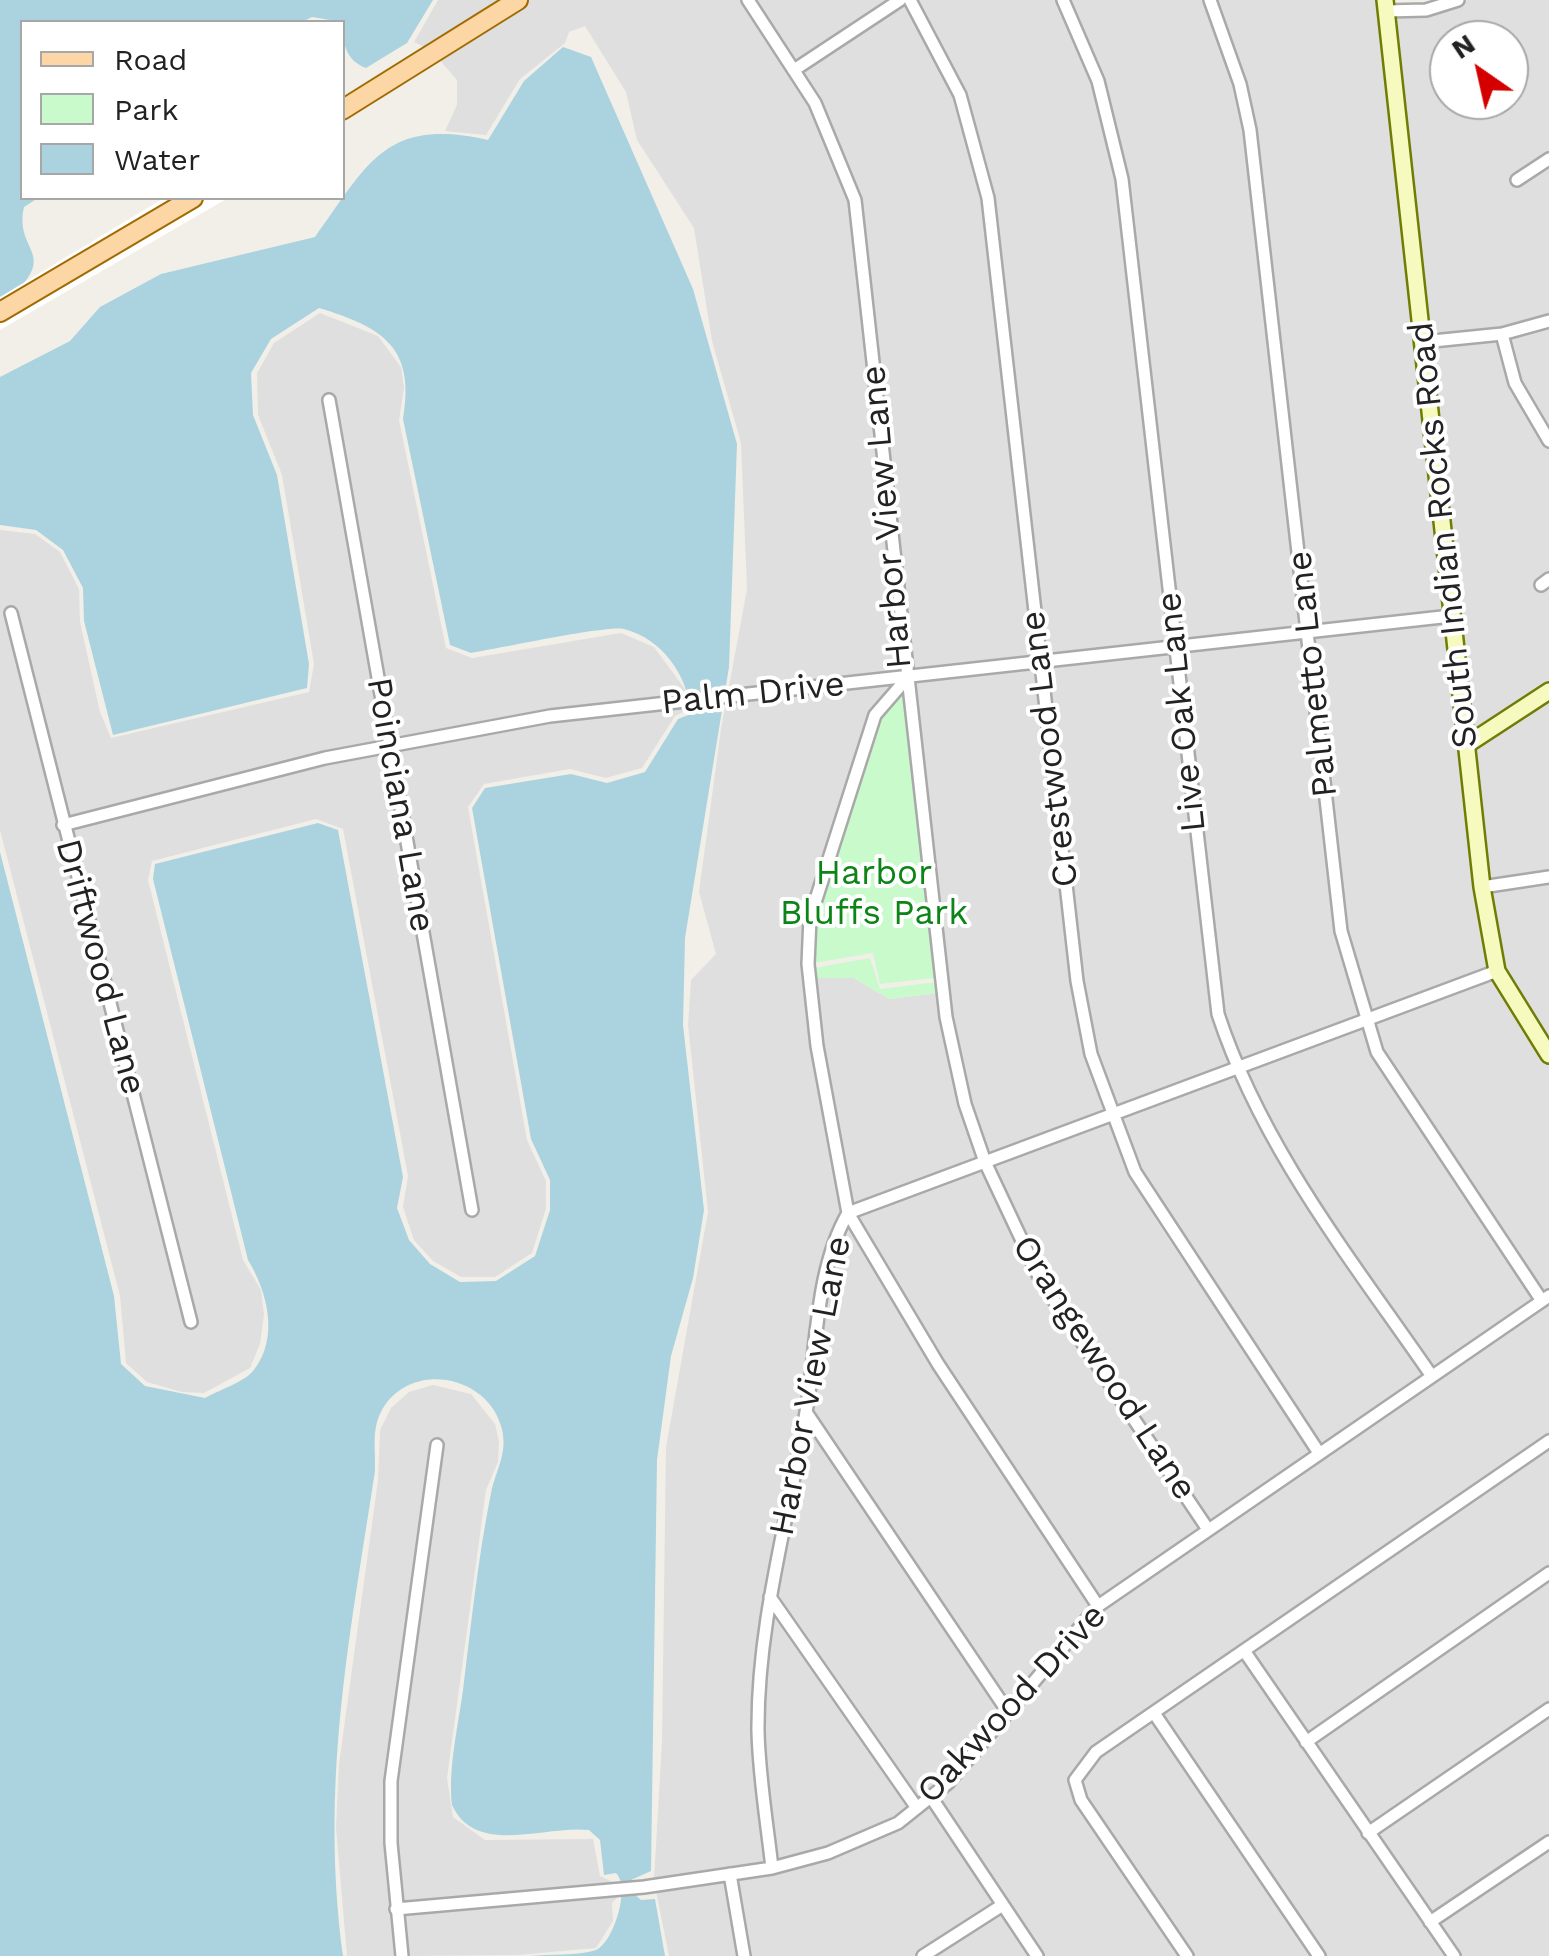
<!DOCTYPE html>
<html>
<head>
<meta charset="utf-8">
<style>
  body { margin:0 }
  #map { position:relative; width:1549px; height:1956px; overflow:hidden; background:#f2efe9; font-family:"Work Sans",sans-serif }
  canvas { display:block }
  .legend { position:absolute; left:20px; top:20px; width:325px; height:180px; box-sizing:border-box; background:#fff; border:2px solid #a7a7a7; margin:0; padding:12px 18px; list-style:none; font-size:30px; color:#222 }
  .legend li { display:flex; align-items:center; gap:20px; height:50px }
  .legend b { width:50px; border:2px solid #a7a7a7 }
  .north { position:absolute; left:1429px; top:20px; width:100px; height:100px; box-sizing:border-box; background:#fff; border:2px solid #a7a7a7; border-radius:50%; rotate:326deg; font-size:28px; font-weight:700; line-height:40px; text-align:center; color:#222 }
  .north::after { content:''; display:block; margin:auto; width:35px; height:45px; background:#d40000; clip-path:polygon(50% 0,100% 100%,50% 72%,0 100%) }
</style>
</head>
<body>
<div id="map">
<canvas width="1549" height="1956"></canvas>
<ul class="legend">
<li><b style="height:12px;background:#fcd6a4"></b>Road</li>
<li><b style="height:28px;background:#c8facc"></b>Park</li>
<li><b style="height:28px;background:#aad3df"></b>Water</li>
</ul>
<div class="north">N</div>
</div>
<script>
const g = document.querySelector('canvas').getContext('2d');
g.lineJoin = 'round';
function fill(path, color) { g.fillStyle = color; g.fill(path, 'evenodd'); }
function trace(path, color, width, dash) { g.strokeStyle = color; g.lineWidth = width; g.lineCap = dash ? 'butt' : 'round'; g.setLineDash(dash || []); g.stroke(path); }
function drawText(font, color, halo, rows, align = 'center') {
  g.font = font + ' "Work Sans",sans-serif'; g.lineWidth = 8; g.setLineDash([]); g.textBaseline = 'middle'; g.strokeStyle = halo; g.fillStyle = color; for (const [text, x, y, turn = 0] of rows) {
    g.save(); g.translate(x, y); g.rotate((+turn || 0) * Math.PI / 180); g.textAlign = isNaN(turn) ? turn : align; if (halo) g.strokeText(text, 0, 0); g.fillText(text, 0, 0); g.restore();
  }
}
const residential = new Path2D(`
  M438 0H507L428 49 414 42Z
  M528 0H742L810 105 850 201 903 673 728 692 747 589 741 443 712 341 694 228 637 140 626 92 585 26 569 32 565 43 520 79 486 135 445 131 457 105V80L437 57Z
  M754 0H890L795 63Z
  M915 0H1058L1093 82 1117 179 1169 643 1044 654 988 169 965 94Z
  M1069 0H1205L1235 85 1245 130 1303 628 1179 642 1127 179 1103 80Z
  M1215 0H1380L1446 611 1313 627 1255 129 1245 83Z
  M1468 0H1549V153L1510 178 1516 187 1549 166V315L1501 328 1428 336 1392 16H1427ZM1449 40H1509V100H1449Z
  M906 3 955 96 983 198 1034 655 913 671 860 200 834 130 801 72Z
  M320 313 378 336 401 367 404 388 399 420 446 648 472 658 621 633 654 647 685 689V696L549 711 393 739 332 395 323 396 383 741 240 772 67 819 15 607 5 608 188 1328 197 1325 69 830 243 783 385 752 468 1215H477L395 750 551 722 686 706V711L675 716 642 768 606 778 570 769 484 784 468 807 527 1140 546 1181V1209L532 1253 495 1277H461L433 1261 414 1240 403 1207 408 1176 343 829 316 819 152 861 148 880 243 1260 261 1290 264 1315 260 1344 250 1368 204 1393 182 1392 147 1382 126 1363 120 1296 0 830V530L35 534 60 552 79 589 80 622 100 712 111 738 309 692 314 664 282 475 258 415 257 373 274 343Z
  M1549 327V433L1520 381 1508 338Z
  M1498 339 1511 384 1549 450V572L1534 583 1540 592 1549 586V685L1472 735 1429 346Z
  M1447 622 1491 967 1368 1014 1346 930 1314 638Z
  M1304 639 1336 931 1359 1017 1239 1062 1223 1013 1180 653Z
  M1170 654 1204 958 1213 1014 1230 1065 1115 1108 1096 1053 1082 981 1046 665Z
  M1036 666 1072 981 1086 1055 1106 1111 988 1155 970 1103 951 1017 914 682Z
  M895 684 870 713 805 917 843 1209 824 1262 801 1409 763 1595 753 1727 766 1863 654 1880 662 1741 666 1447 708 1212 688 1025 691 980 716 954 699 892 721 729 726 703Z
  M1549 698V872L1486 881 1473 747Z
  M1549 883V1046L1501 970 1488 891Z
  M815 978H854L889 999 938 993 949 1060 978 1159 852 1206 822 1046Z
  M1494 978 1549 1063V1289L1543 1293 1381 1050 1372 1024Z
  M1363 1028 1394 1092 1535 1299 1432 1368 1280 1146 1243 1072Z
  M1234 1076 1272 1151 1424 1373 1319 1446 1139 1170 1119 1118Z
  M1110 1122 1130 1174 1158 1223 1311 1451 1208 1521 1045 1278 992 1166Z
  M982 1169 1037 1283 1200 1526 1099 1599 942 1362 856 1216Z
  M849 1223 1091 1605 1008 1703 811 1412 834 1265Z
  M1549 1303V1434L1093 1748 1069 1776 1181 1956H1043L938 1799 1102 1610Z
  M433 1385 471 1394 495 1424 499 1442 498 1462 486 1490 447 1778 453 1817 485 1840 593 1839 600 1876 617 1884 401 1903 396 1782 443 1442 433 1439 386 1781V1843L397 1956H347L336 1828 339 1764 378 1480 380 1430 391 1408 409 1392Z
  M809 1425 1001 1711 944 1779 918 1801 775 1596Z
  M1549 1448V1567L1307 1734 1252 1654Z
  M1549 1580V1702L1369 1825 1314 1744Z
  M774 1611 910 1806 864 1834 776 1861 763 1728Z
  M1244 1660 1448 1956H1325L1161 1715Z
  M1549 1716V1835L1431 1915 1376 1834Z
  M1153 1720 1313 1956H1193L1086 1798 1081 1781 1099 1757Z
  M930 1805 994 1904 913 1956H749L736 1879 777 1873 868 1844Z
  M1549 1849V1956H1460L1438 1924Z
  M726 1880 739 1956H669L656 1891Z
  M620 1895 612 1903 613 1921 596 1948 518 1955 407 1956 402 1914Z
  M1000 1913 1031 1956H933Z`);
const park = new Path2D(`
  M908 677 942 977 880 984 873 953 808 964 810 918 875 715Z
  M870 958 880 989 937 982 938 993 889 999 854 978H815L814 968Z`);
const water = new Path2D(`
  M0 0H433L407 43 366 68C345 60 343 43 342 22L312 17 302 22H22V198H38L24 207C13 255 66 252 0 306Z
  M563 47 591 57 693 289 737 444 729 667 685 938 683 1025 704 1210 693 1278 671 1356 657 1460 651 1871 631 1880 633 1893 641 1900 655 1899 665 1956H530C550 1954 577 1956 596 1950 613 1943 631 1888 616 1873L604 1875 600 1840 589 1830C544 1825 476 1857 452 1805 448 1768 458 1727 463 1690 471 1625 478 1558 491 1493 496 1469 509 1452 501 1426 487 1377 416 1361 385 1405 370 1427 376 1447 375 1471 349 1641 320 1783 343 1956H0V852L114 1296 121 1364 145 1386 205 1398C219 1390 244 1382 253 1371 280 1338 267 1291 248 1260L153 879 155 864 318 823 338 830 403 1177 397 1208 409 1240 430 1264 460 1282 496 1281 535 1256 550 1210V1180L531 1139 472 808 485 788 571 774 607 783 645 772 678 719 691 714C688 676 663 639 624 629 606 625 497 649 471 653L450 645 403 419C416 347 382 327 319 308L271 339 251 373 253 415 277 475 309 664 307 688 113 735 84 621 83 588 63 550 36 530 0 525V377L70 341 100 307 161 274 315 237C368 164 385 117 488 140L524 81Z`);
const pier = new Path2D(`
  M164 198H228L0 330V297Z`);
const street = new Path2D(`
  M748 0 815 103 855 200 908 677 875 715 810 918 808 964 817 1046 848 1213C816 1268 817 1344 807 1406 790 1514 757 1621 758 1731 759 1777 767 1823 772 1868
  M910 0 960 95 988 198 1077 981 1091 1054 1135 1172 1319 1453
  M1063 0 1098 81 1122 179 1218 1014C1262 1148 1351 1259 1431 1375
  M1210 0 1240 84 1250 130 1341 931 1377 1052 1542 1301
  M1386 11 1426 10 1458 0
  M794 70 900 0
  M1517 180 1549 159
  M1502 334 1515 383 1549 441
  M1423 342 1502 334 1549 321
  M329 400 472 1210
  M1541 585 1549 579
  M11 613 191 1322
  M908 677 946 1017 965 1104 985 1162 1041 1281 1207 1528
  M63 825 325 758 550 716 1451 616
  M1482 887 1549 877
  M806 1412 1008 1712
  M770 1597 917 1808
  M1098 1606 938 1364 848 1213 1497 971
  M1245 1652 1454 1956
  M1154 1713 1319 1956
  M1306 1742 1549 1573
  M931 1797 1037 1956
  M1368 1833 1549 1709
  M730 1874 744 1956
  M396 1909 644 1887 772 1868 828 1853 898 1823 948 1783 1098 1606 1549 1296
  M1430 1922 1549 1842
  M402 1956 391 1843V1781L437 1445
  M923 1956 1001 1906
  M1187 1956 1081 1800 1075 1780 1096 1752 1549 1441`);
const secondary = new Path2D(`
  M1385 0 1482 887 1497 971 1549 1055
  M1468 744 1549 691`);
const primary = new Path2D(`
  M342 110 518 0
  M0 312 193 198`);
const streetNames = [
  ["Harbor View Lane",887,517,-95],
  ["South Indian Rocks Road",1444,535,-96],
  ["Palmetto Lane",1313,674,-96],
  ["Palm Drive",753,694,-6],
  ["Live Oak Lane",1182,712,-96],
  ["Crestwood Lane",1050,749,-97],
  ["Poinciana Lane",400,805,80],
  ["Driftwood Lane",100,967,75],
  ["Orangewood Lane",1104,1368,57],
  ["Harbor View Lane",811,1386,-79],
  ["Oakwood Drive",1012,1704,-47]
];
const parkNames = [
  ["Harbor",874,874],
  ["Bluffs Park",874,914]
];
fill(residential, '#e0dfdf');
fill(park, '#c8facc');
fill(water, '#aad3df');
fill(pier, '#fff');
trace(street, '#a9a9a9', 16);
trace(secondary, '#707d05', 20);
trace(primary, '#a06b00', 22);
trace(street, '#fff', 11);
trace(secondary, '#f7fabf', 15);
trace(primary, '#fcd6a4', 18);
drawText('35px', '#222', '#fff', streetNames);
drawText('35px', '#0c8416', '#fff', parkNames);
</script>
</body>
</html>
